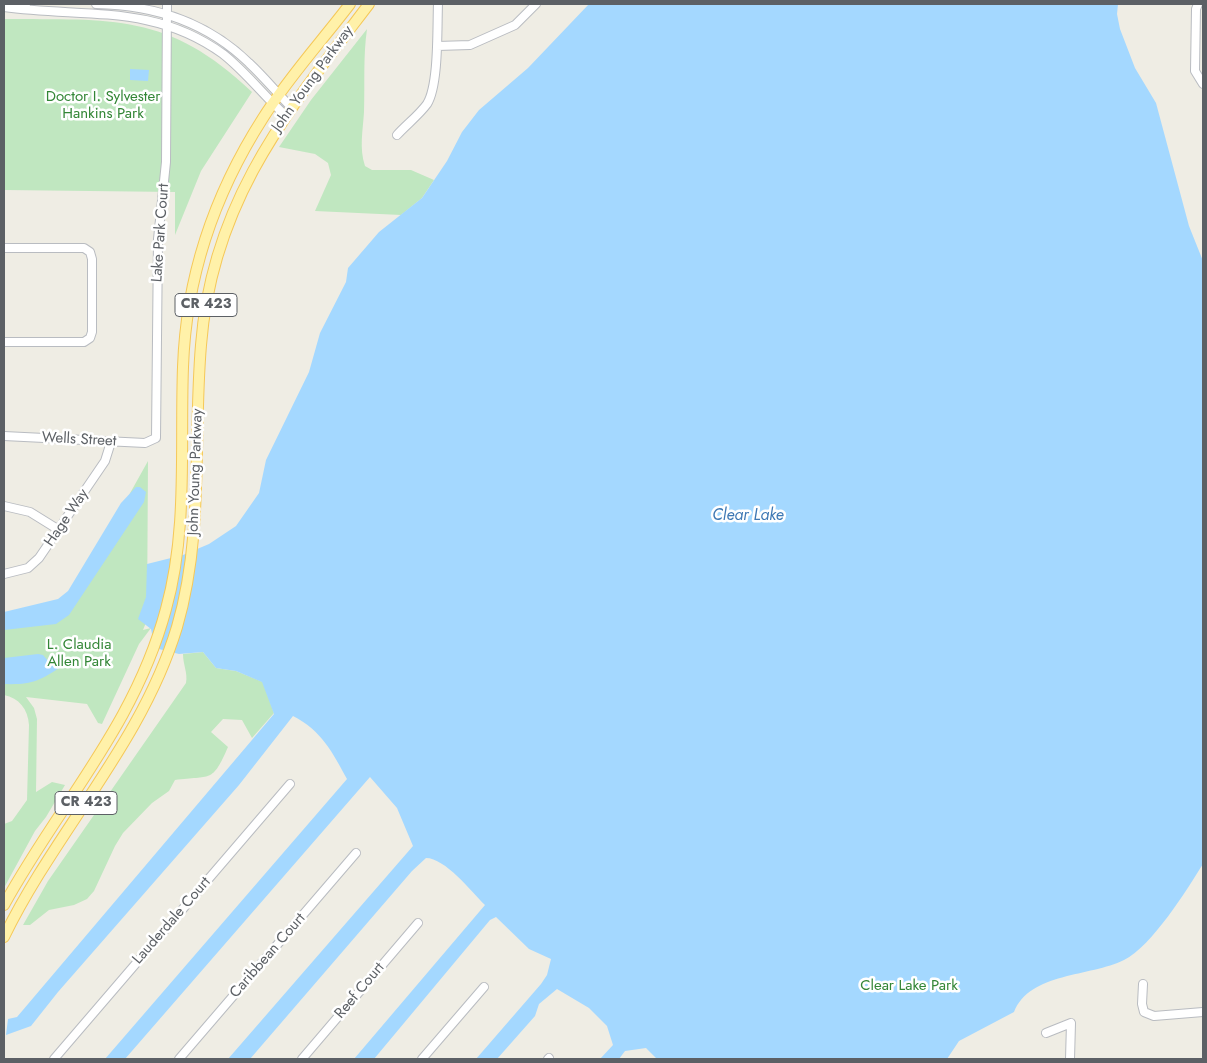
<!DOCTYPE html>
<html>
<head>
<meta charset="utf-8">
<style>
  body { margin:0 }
  #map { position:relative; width:1207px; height:1063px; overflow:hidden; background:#efede4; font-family:Jost,sans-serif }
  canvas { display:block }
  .frame { position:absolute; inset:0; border:5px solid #5c6065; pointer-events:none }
</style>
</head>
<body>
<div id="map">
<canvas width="1207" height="1063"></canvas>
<div class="frame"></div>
</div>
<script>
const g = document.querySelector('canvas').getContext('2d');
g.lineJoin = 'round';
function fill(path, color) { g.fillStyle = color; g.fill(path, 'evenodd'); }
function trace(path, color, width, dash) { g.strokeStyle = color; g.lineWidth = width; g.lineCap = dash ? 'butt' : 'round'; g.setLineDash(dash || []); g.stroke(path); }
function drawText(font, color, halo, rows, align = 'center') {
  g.font = font + ' Jost,sans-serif'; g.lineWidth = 5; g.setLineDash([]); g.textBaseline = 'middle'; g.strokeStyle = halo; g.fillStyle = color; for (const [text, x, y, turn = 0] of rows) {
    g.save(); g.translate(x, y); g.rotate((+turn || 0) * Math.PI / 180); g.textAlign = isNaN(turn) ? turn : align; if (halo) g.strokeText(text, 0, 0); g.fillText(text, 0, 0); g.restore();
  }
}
const green = new Path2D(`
  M4 19C112 20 168 12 252 92L201 171 175 235V192L4 190Z
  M367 29C363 57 365 84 364 112 363 130 359 148 365 166L372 170H411L434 180 422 198 401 215 315 211 331 175 328 163 315 154 279 147 311 100Z
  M148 461 147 620 143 630 151 628 139 644 102 724 98 723 87 704 26 697 34 708 37 719 36 792 52 782 65 785 46 817 35 831 4 888V824L12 821 27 800 29 725C28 709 19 698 4 695V621L67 606Z
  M203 652 216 668 236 671 263 682 274 713 252 738 242 720 223 719 211 732 228 747C212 784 211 775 175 780L169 791 152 803 123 833 115 846 94 891 87 899 74 905 49 910 30 925H23L48 881 186 683C188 673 183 665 183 654Z`);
const water = new Path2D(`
  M589 4H1118L1117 14 1120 29 1135 68 1156 103 1189 226 1203 261V864C1186 891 1152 946 1124 960 1090 977 1030 972 1014 1012L959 1041 947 1059H657L646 1048 625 1051 619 1059H600L613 1045 607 1026 589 1008 557 989 539 1004 535 1016 497 1059H476L541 984 547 975 551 959 529 949 496 917 490 920 374 1059H354L485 905C471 891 445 858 426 858L412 871 250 1059H228L413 846 397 808 370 777 125 1059H105L347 779C333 753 321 730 293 716L239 785 58 992 31 1026 6 1035 8 1019 17 1017 274 714 262 682 236 671 216 668 203 652 179 654 155 648 151 629 138 619 146 597 147 564 183 555 209 544 236 526 259 493 266 460 309 372 320 333 346 282 348 268 379 232 422 198 447 161 462 132 479 110 528 68Z
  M130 69 149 70 148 81 130 80Z
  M136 487H140L146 492 144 502 69 615 56 624 4 630V612L58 599 68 591 121 503Z
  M38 654 43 655 49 662 62 666C40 681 31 685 4 684V658Z`);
const minor = new Path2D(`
  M96 4C154 5 207 22 249 63 264 77 277 93 291 107
  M1198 4 1196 9 1195 71 1203 84
  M11 5 26 4
  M4 7C83 18 153 3 223 54 246 72 264 96 285 115
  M437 46 470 45 515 25 536 4
  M397 135C406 125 419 115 427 104 439 85 437 28 438 4
  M4 248H84L90 252 92 259V332L90 338 84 342H4
  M4 436 145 443 156 438 158 239 166 162 167 4
  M4 506 30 512 59 530
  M4 574 28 568 39 558 105 461 111 442
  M1143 984 1142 1004 1144 1012 1154 1016 1203 1012
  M1046 1033 1071 1023 1070 1059
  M54 1059 290 784
  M179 1059 356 853
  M302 1059 418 923
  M422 1059 484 987
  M548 1059 549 1058`);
const major = new Path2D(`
  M4 905C60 803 135 725 166 609 188 530 180 448 183 367 186 278 215 193 263 118 288 78 321 42 350 4
  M4 937C56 830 142 743 177 627 204 535 193 440 201 345 212 202 286 113 369 4`);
const shields = [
  [206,305,62],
  [86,803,62]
];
const shieldNames = [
  ["CR 423",206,305],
  ["CR 423",86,803]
];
const streetNames = [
  ["John Young Parkway",313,79,-54],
  ["Lake Park Court",161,233,-86],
  ["Wells Street",79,440,3],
  ["John Young Parkway",196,472,-88],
  ["Hage Way",67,518,-56],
  ["Lauderdale Court",172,921,-49],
  ["Caribbean Court",268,956,-49],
  ["Reef Court",360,991,-50]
];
const parkNames = [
  ["Doctor I. Sylvester",103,97],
  ["Hankins Park",103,114],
  ["L. Claudia",79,645],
  ["Allen Park",79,662],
  ["Clear Lake Park",909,986]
];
const waterNames = [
  ["Clear Lake",748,516]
];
fill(green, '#c0e7c0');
fill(water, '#a4d8ff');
trace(minor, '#b9bcc1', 10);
trace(major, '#f5c858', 12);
trace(minor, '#fff', 8);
trace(major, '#fff1a9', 10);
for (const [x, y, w] of shields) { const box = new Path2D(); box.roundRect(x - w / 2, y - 11.5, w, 23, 4); g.fillStyle = '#fff'; g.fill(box); trace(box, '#5c6065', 1); }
drawText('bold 14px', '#5c6065', null, shieldNames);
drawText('15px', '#5c6065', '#fff', streetNames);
drawText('15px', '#338636', '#fff', parkNames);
drawText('italic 16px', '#3e78b4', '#fff', waterNames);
</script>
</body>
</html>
